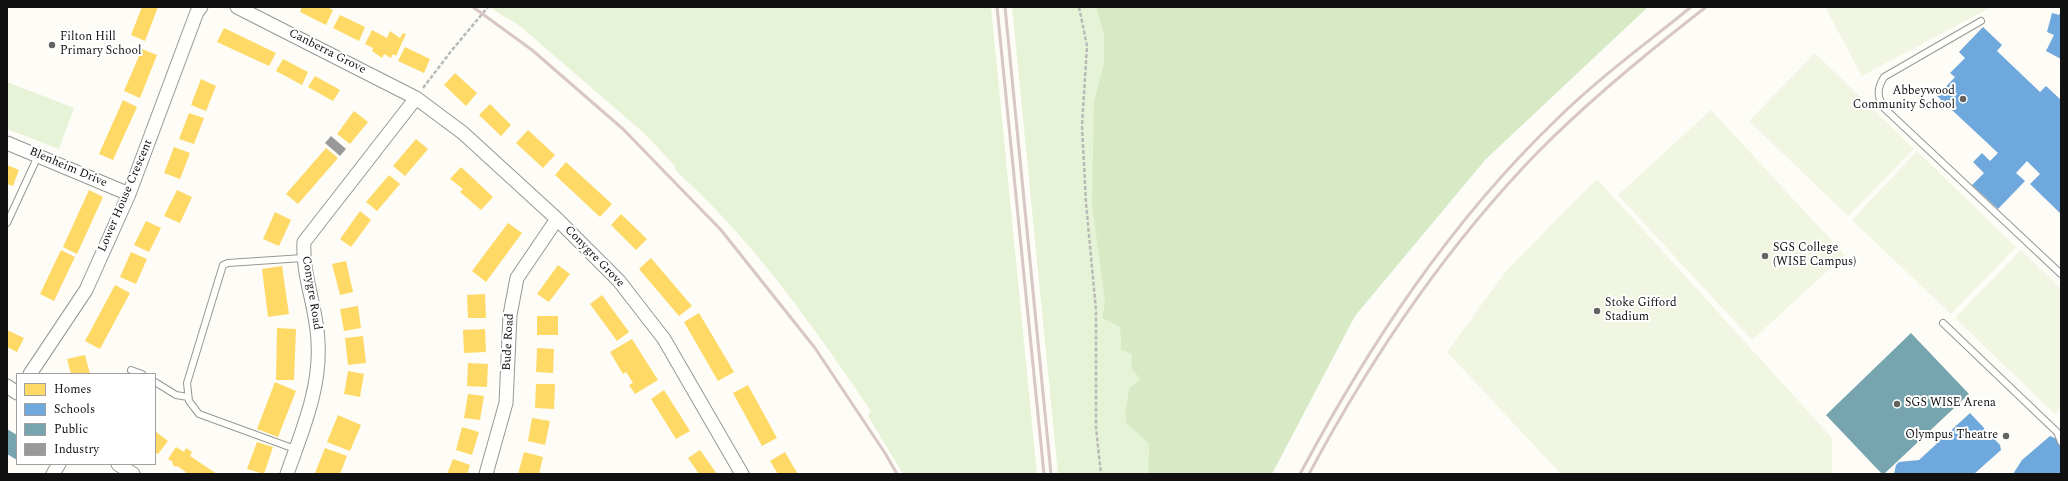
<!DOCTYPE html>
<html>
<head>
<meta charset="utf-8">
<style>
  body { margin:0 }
  #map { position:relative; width:2068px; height:481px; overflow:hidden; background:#fdfcf7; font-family:Spectral,serif }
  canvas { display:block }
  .frame { position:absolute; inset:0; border:8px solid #111; pointer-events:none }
  .legend { position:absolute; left:16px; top:373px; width:140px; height:92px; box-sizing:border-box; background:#fff; border:1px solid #a0a0a0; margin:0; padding:5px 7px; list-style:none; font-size:12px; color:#111 }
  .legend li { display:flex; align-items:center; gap:8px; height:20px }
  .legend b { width:20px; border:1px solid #a0a0a0 }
</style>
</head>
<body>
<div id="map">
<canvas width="2068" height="481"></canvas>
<div class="frame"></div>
<ul class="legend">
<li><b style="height:11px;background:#ffd966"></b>Homes</li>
<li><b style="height:11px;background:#6fa8dc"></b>Schools</li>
<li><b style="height:11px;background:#76a5af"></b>Public</li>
<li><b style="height:11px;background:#999"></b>Industry</li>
</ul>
</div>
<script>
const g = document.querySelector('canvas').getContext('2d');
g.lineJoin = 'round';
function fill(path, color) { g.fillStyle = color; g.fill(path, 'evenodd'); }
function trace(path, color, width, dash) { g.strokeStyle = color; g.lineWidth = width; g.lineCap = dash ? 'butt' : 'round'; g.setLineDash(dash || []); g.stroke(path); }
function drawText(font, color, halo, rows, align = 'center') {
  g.font = font + ' Spectral,serif'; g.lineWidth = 4; g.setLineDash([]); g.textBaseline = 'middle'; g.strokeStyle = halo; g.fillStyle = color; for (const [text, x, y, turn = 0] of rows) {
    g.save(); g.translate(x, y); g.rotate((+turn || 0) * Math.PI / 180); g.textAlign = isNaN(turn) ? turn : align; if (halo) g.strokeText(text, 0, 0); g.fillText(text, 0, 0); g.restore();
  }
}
const green = new Path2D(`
  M489 7H991L1037 474H903L868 416 871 411C813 326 753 240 676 171L675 166 645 134 520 26Z
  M1012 7H1096L1104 34V63L1094 101 1105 302 1102 318 1120 327 1121 350 1132 354 1141 379 1129 388 1125 413 1126 423 1149 444 1148 474H1058Z
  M7 82 74 108 59 149 7 129Z`);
const forest = new Path2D(`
  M1096 7H1648L1486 159 1355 316 1272 474H1148L1149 444 1126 423 1125 413 1129 388 1140 379 1131 367 1132 354 1121 350 1120 327 1102 318 1105 302 1092 204 1094 101 1104 63V34Z`);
const pitch = new Path2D(`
  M1825 7H1991L1862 76Z
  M1815 53 1914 149 1848 216 1749 121Z
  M1711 110 1845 255 1752 340 1618 195Z
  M1917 151 2016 247 1951 314 1852 220Z
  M1597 179 1832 438V474H1561L1447 352 1507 270Z
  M2021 250 2061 289V408L2055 414 1955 318Z`);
const homes = new Path2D(`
  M142 7H158L145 41 131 35Z
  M302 7H327L333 10 326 25 300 12Z
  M340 15 365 27 359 41 333 28Z
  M224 28 276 53 269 66 217 42Z
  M372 30 387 38 390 31 400 38 403 33 406 34 396 56 393 54 391 58 384 54 382 58 372 51 373 48 365 44Z
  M405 47 430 59 424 73 398 61Z
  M142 49 157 55 140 98 124 91Z
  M283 59 308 72 302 85 276 71Z
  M455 73 477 93 466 106 444 85Z
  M315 76 340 90 333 101 308 87Z
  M201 79 216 86 206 111 191 105Z
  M123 100 137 107 113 160 99 154Z
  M490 104 511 125 501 136 479 115Z
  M354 111 368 122 350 144 337 134Z
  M189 113 204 118 194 144 179 139Z
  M528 130 555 155 543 168 516 143Z
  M416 139 428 149 405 176 393 166Z
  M174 147 190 153 180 179 164 173Z
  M326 148 338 158 298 204 286 194Z
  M566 162 612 204 600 217 555 175Z
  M7 165 19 170 13 186 7 184Z
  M461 167 493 197 481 210 460 192 463 189 450 179Z
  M389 175 400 184 377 211 366 202Z
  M89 190 103 197 77 254 63 247Z
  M177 190 192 197 180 223 164 216Z
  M360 211 371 220 351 247 340 239Z
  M275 212 291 220 279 246 263 239Z
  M621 214 647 239 636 250 611 225Z
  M146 221 161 228 149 252 134 245Z
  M508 223 522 233 486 282 472 271Z
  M61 250 75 257 54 301 40 294Z
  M131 252 147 259 136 284 120 277Z
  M651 258 692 306 679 316 639 269Z
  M346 261 353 292 340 295 332 264Z
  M558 265 570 274 549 302 537 294Z
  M282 266 289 314 268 317 262 269Z
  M115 285 130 293 100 349 85 341Z
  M485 294 486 318H468L467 295Z
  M602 295 629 332 617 341 590 304Z
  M358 306 361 328 344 331 340 309Z
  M699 313 734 372 718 381 684 322Z
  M537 316H558V335H537Z
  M277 328 296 329 294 380H276Z
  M485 329 486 352 464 353 463 330Z
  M7 330 24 338 17 352 7 347Z
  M363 336 366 363 348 365 345 338Z
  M632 339 658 380 635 394 629 385 633 383 626 372 623 374 610 352Z
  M537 348 554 349 553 373 536 372Z
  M85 355 90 374H71L67 359Z
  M468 363 488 364 487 387 467 386Z
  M348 371 364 374 360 397 344 394Z
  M275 382 296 391 278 437 257 429Z
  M536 384H555L554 409 535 408Z
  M748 385 777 438 762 446 733 393Z
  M664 390 690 431 676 439 651 399Z
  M468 394 484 396 480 420 464 418Z
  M338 415 361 425 350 451 327 442Z
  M532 418 550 421 545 445 528 441Z
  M462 427 479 432 472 455 456 450Z
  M155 431 168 441 158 454 155 452Z
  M257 442 273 447 264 474 247 469Z
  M176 447 184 452 186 448 192 452 190 456 217 474H185L186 472 177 466 176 467 172 464 173 462 168 459Z
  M325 448 347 456 340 474 315 473Z
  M700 450 710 464 717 474H699L688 458Z
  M524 452 543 457 539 474H518Z
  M785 452 793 466 798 474H778L770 461Z
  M453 459 470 465 467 474H447Z`);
const schools = new Path2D(`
  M2061 11V59L2046 51 2054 35 2047 32 2052 13 2059 15Z
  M1983 27 2002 45 1997 51 2040 92 2046 86 2061 100V214L2030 184 2040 174 2027 161 2016 173 2025 181 1998 209 1972 185 1984 173 1973 162 1982 153 1990 161 1998 153 1937 96 1955 77 1950 73 1965 58 1959 52Z
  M1970 413 2000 445 2001 450 1974 474H1894L1896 465 1899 462 1919 460Z
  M2050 436 2061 441V474H2013L2022 460Z`);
const public = new Path2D(`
  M1911 333 1969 394 1884 474H1882L1826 415Z
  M7 429 17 435V460L7 454Z`);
const industry = new Path2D(`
  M331 136 346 149 340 156 325 143Z`);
const path = new Path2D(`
  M1079 7 1087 46 1082 126 1086 203 1096 310V428L1101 474
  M423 88 452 50 488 7`);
const service = new Path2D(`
  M1981 21 1884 77C1877 89 1877 95 1883 107L2061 274
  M7 223 38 156
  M1943 323 2057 432 2061 442
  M131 370 142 374
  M155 382 176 395 188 397
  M295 449 199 414 189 401 187 383 223 265 228 263 303 258`);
const minor = new Path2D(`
  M237 7 416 98 463 133 557 219 619 281 664 339 742 474
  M7 143 129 194
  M30 374 86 290 129 194 197 12 201 7
  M7 386 17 393
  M118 464 133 474
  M53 474 59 464
  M287 474C302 431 321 388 318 342 317 308 302 276 304 242L416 98
  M486 474 506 403 510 315 517 278 557 219`);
const rail = new Path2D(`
  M473 7 532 50 623 129 721 230 815 348 885 453 897 474
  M997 7 1044 474
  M1005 7 1051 474
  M1300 474C1369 345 1450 222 1556 120 1596 80 1647 43 1691 7
  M1309 474C1371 358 1445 248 1537 153 1589 100 1648 52 1706 7`);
const markers = [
  [52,45,4,"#646362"],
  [1963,99,4,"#646362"],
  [1765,256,4,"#646362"],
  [1597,311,4,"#646362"],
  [1897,404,4,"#646362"],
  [2006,436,4,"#646362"]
];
const poiNames = [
  ["Filton Hill",60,38],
  ["Primary School",60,52],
  ["Abbeywood",1955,92,"right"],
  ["Community School",1955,106,"right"],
  ["SGS College",1773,249],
  ["(WISE Campus)",1773,263],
  ["Stoke Gifford",1605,304],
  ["Stadium",1605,318],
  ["SGS WISE Arena",1905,404],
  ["Olympus Theatre",1998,436,"right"]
];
const streetNames = [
  ["Canberra Grove",327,52,27],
  ["Blenheim Drive",68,168,23],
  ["Lower House Crescent",126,196,-67],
  ["Conygre Grove",594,257,46],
  ["Conygre Road",311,293,81],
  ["Bude Road",509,342,-87]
];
fill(green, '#e7f3d7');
fill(forest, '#d8eac5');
fill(pitch, '#f0f6e1');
fill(homes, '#ffd966');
fill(schools, '#6fa8dc');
fill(public, '#76a5af');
fill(industry, '#999');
trace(service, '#979795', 8);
trace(minor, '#979795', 15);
trace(path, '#b9b9b8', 2.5, [4, 2]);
trace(service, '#fffffe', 6);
trace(minor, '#fffffe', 13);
trace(rail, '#d9c6c7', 3);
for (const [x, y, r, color] of markers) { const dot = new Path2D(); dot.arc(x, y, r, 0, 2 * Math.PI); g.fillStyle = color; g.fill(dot); trace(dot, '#fff', 1.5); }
drawText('12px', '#111', '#fff', poiNames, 'left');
drawText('12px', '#111', '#fff', streetNames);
</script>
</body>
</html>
